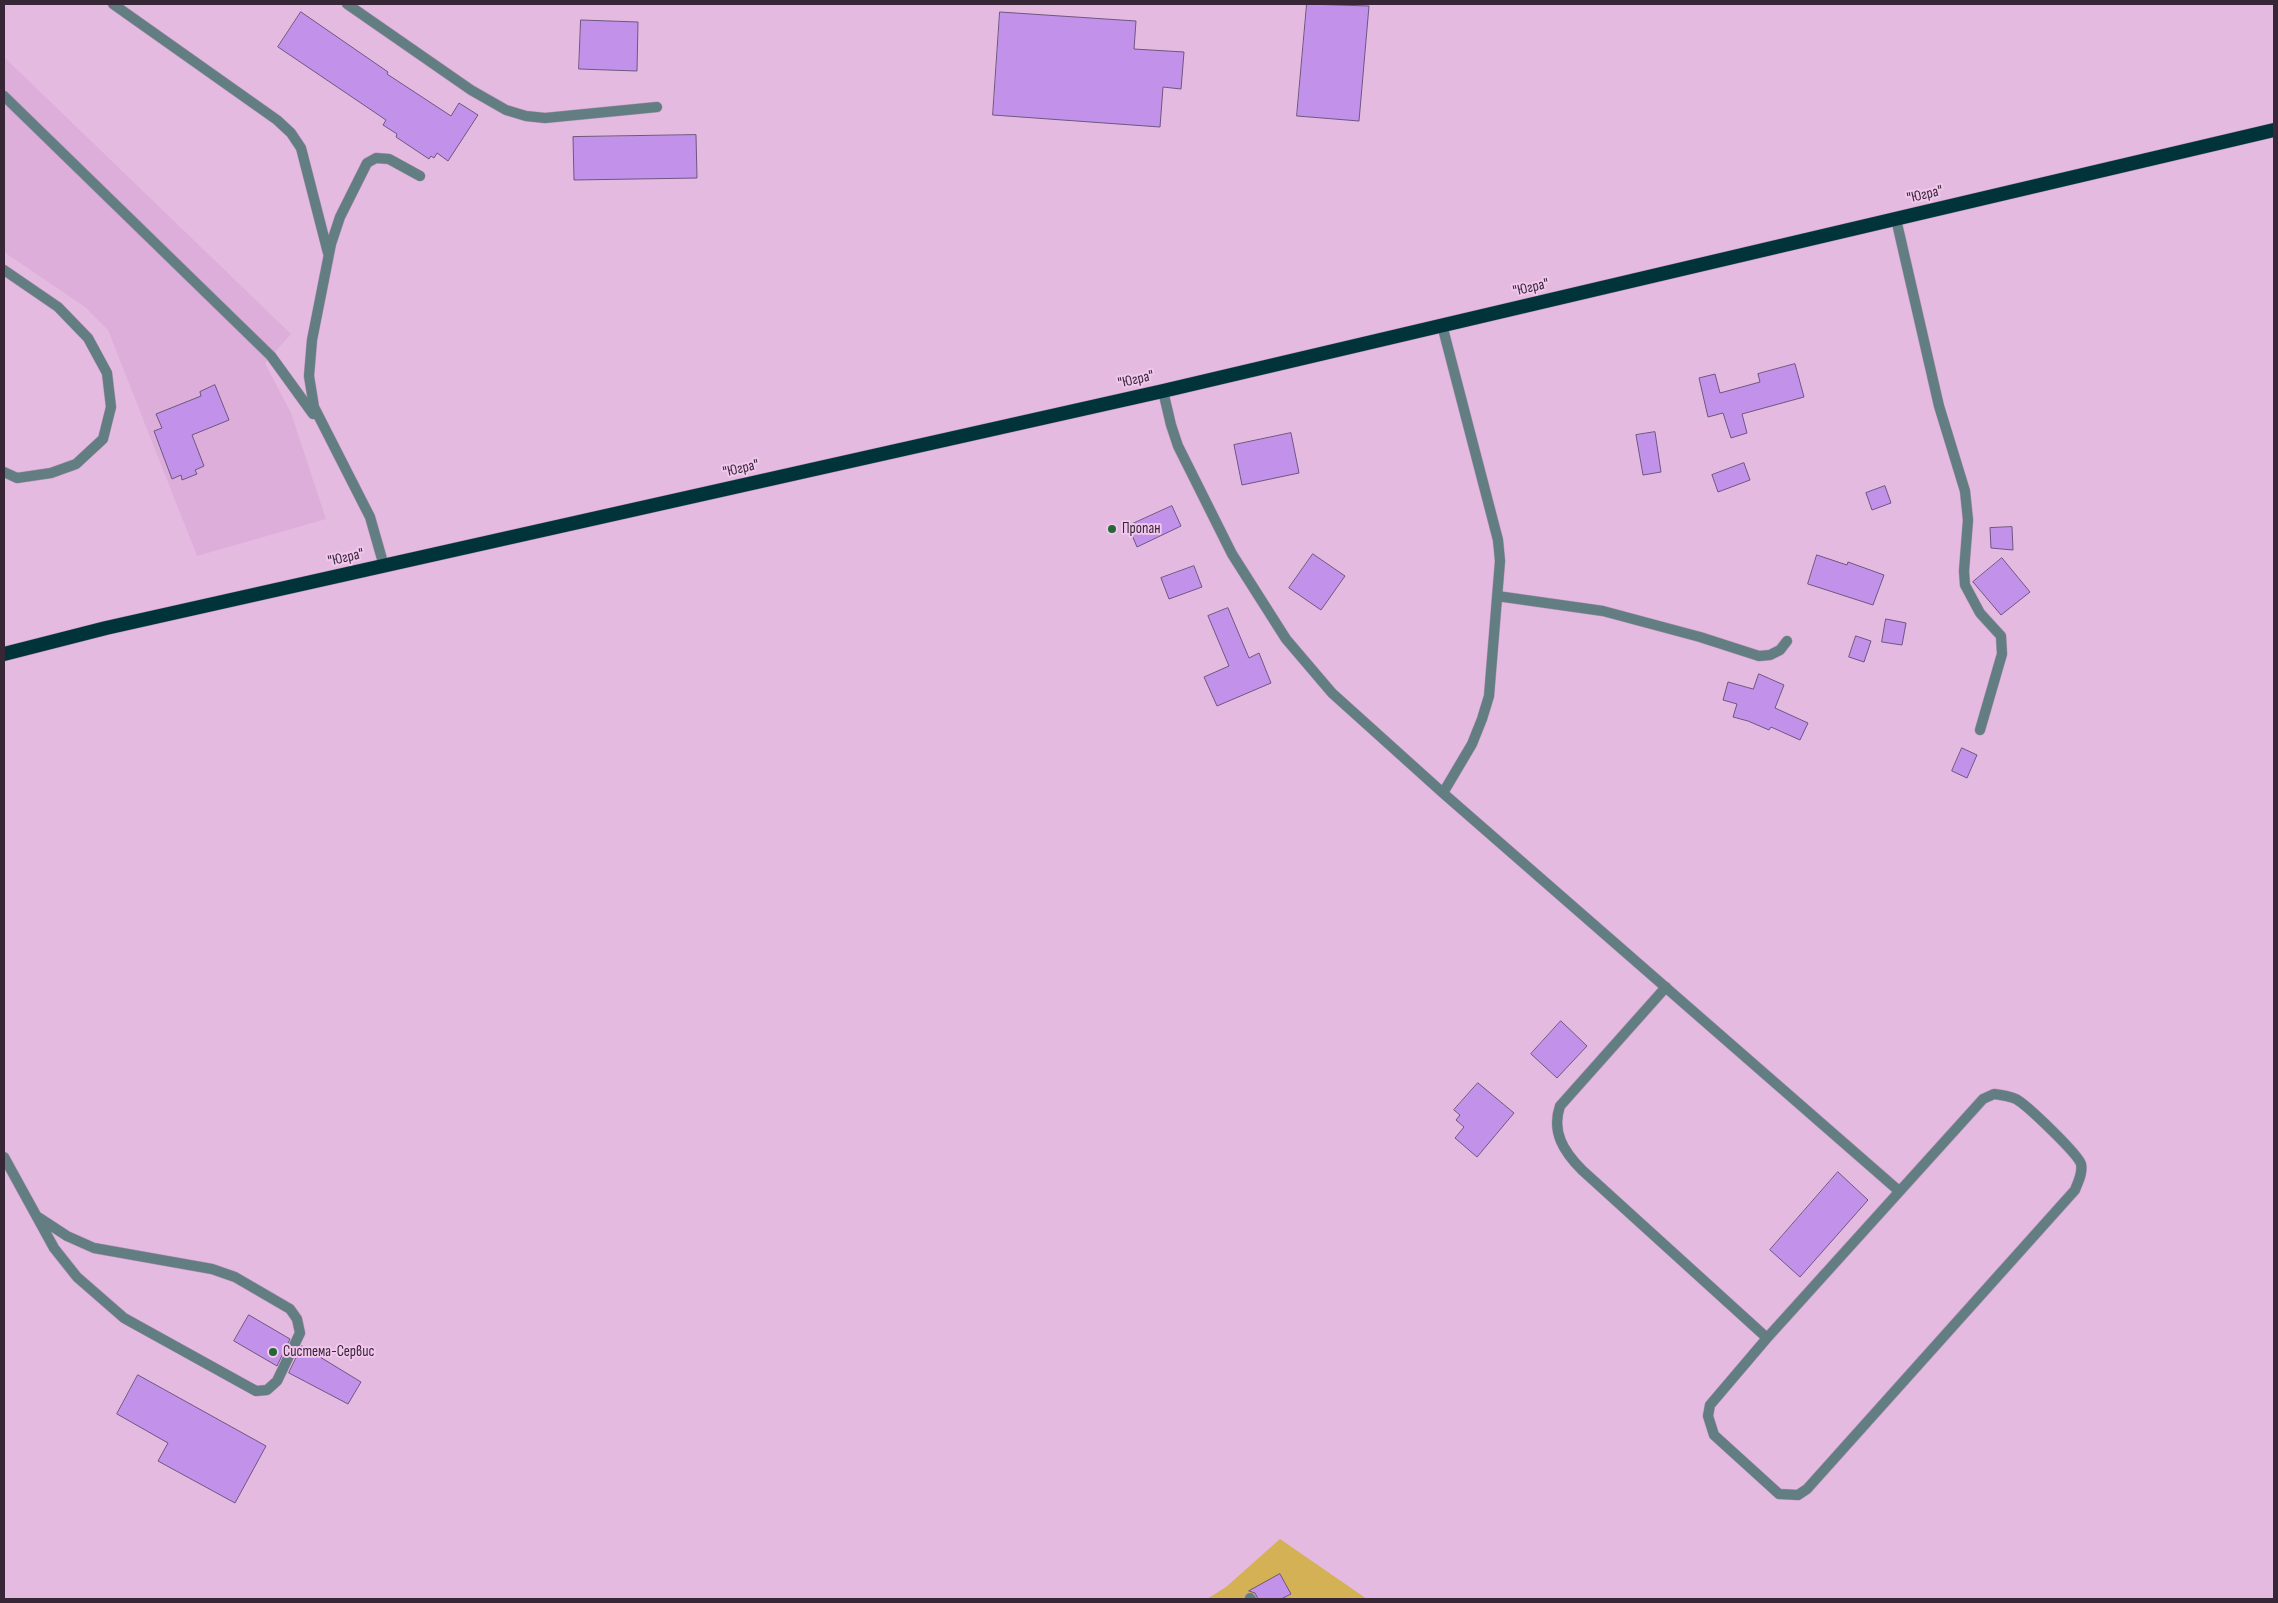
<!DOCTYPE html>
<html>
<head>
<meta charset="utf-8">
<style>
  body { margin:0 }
  #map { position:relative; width:2278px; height:1603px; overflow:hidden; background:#e4bae1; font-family:"Sofia Sans Condensed",sans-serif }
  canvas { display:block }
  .frame { position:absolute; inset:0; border:5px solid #372736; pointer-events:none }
</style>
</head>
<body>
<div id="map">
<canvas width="2278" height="1603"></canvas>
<div class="frame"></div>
</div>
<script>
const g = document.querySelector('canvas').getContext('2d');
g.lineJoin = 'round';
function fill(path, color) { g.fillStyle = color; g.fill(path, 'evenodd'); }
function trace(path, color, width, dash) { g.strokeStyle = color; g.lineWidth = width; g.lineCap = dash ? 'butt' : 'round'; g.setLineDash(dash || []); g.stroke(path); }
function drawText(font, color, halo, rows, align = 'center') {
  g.font = font + ' "Sofia Sans Condensed",sans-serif'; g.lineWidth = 4; g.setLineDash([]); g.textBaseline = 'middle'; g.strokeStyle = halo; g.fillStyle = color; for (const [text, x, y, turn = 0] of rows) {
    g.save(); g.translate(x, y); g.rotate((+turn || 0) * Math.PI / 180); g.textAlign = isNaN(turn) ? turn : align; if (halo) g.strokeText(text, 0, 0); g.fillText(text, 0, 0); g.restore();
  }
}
const built = new Path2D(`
  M4 57 291 334 265 363 291 413 326 519 197 556 108 330 85 307 4 252Z`);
const green = new Path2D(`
  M1280 1539 1367 1599H1207L1226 1587Z`);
const building = new Path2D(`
  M1307 4 1369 6 1359 121 1297 116Z
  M301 12 388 72 387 74 451 116 459 103 478 115 448 161 437 153 434 158 431 156 429 159 396 137 397 134 383 125 386 120 278 47Z
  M1000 12 1136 21 1134 49 1184 52 1181 89 1163 87 1160 127 993 115Z
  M581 20 638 22 637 71 579 69Z
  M696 135 697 178 574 180 573 137Z
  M1795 364 1804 397 1742 414 1747 433 1731 438 1723 413 1708 417 1699 378 1715 374 1720 393 1760 382 1758 374Z
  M215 385 229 420 192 435 204 466 195 470 197 474 182 480 181 475 172 479 154 431 162 428 156 414 201 396 200 392Z
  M1655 432 1661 472 1643 475 1636 435Z
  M1291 433 1299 473 1242 485 1234 445Z
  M1744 463 1750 480 1718 492 1712 475Z
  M1885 486 1891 503 1872 510 1866 493Z
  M1172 506 1181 526 1137 547 1128 526Z
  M2012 527 2013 550 1991 548 1990 528Z
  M1313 554 1345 576 1321 610 1289 588Z
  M1817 555 1847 565 1848 562 1884 575 1873 605 1808 584Z
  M2002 558 2030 592 2001 615 1973 582Z
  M1194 566 1202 587 1169 599 1161 578Z
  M1228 608 1249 658 1259 653 1271 683 1217 706 1204 677 1229 666 1208 616Z
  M1886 619 1906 623 1902 645 1882 642Z
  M1856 636 1871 641 1864 662 1849 657Z
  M1759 674 1784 685 1775 708 1808 723 1800 740 1771 727 1769 730 1748 721 1733 717 1737 704 1723 700 1728 682 1753 689Z
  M1962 748 1977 755 1967 778 1952 771Z
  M1561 1021 1587 1046 1557 1078 1531 1054Z
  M1478 1083 1514 1113 1477 1157 1455 1138 1464 1127 1456 1120 1460 1115 1454 1110Z
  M1838 1172 1868 1200 1800 1277 1770 1250Z
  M249 1315 290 1339 277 1366 234 1341Z
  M302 1346 361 1382 348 1404 289 1373Z
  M138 1375 266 1446 235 1503 158 1461 168 1443 117 1414Z
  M1280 1574 1291 1594 1281 1599H1258L1255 1593 1249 1591Z`);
const service = new Path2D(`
  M113 4 277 120 291 133 301 148 328 253
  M347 4 471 90 506 110 526 116 545 118 657 107
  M4 96 271 356 313 414
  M1896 219 1939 406 1965 491 1968 520 1964 571 1965 585 1980 613 2001 636 2002 654 1980 730
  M4 270 58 307 88 338 107 373 111 407 103 439 76 464 51 473 17 478 4 472
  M1442 325 1498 540 1500 561 1489 696 1482 719 1472 744 1443 793
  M1163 391 1171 425 1178 446 1232 554 1286 639 1332 693 1443 793 1899 1191
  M384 566 370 517 314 407 309 376 312 340 331 244 340 217 367 163 376 158 389 159 420 176
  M1497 596 1603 611 1700 637 1759 656 1770 655 1780 650 1787 641
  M1666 987 1560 1106C1551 1132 1564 1152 1582 1170L1767 1338
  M1994 1094C2002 1095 2009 1096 2016 1099 2027 1105 2078 1154 2081 1164 2083 1173 2078 1182 2075 1190L1807 1489 1798 1495 1779 1494 1714 1435 1708 1416 1710 1405 1767 1338 1983 1099Z
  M4 1157 54 1248 77 1277 124 1318 256 1391 267 1390 277 1381 300 1333 297 1319 290 1309 235 1277 212 1269 94 1248 67 1236 38 1217
  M1250 1598 1251 1599`);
const trunk = new Path2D(`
  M4 654 106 628 1163 391 2274 130`);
const markers = [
  [1112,529,5,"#236834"],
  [273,1352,5,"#236834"]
];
const streetNames = [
  ["\"Югра\"",1925,195,-13],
  ["\"Югра\"",1531,288,-13],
  ["\"Югра\"",1136,380,-13],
  ["\"Югра\"",741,469,-13],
  ["\"Югра\"",346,558,-13]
];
const poiNames = [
  ["Пропан",1122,529],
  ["Система-Сервис",283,1352]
];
fill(built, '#ddaeda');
fill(green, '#d4b154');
fill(building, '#c292ea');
trace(building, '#6d5680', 1);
trace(service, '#be9abb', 11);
trace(trunk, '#be9abb', 15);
trace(service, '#637e82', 10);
trace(trunk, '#00343a', 14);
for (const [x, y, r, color] of markers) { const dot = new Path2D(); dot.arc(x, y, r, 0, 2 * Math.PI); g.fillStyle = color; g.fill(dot); trace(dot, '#f1c7ee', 2); }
drawText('15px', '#372736', '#f1c7ee', streetNames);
drawText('15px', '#372736', '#f1c7ee', poiNames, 'left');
</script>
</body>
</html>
